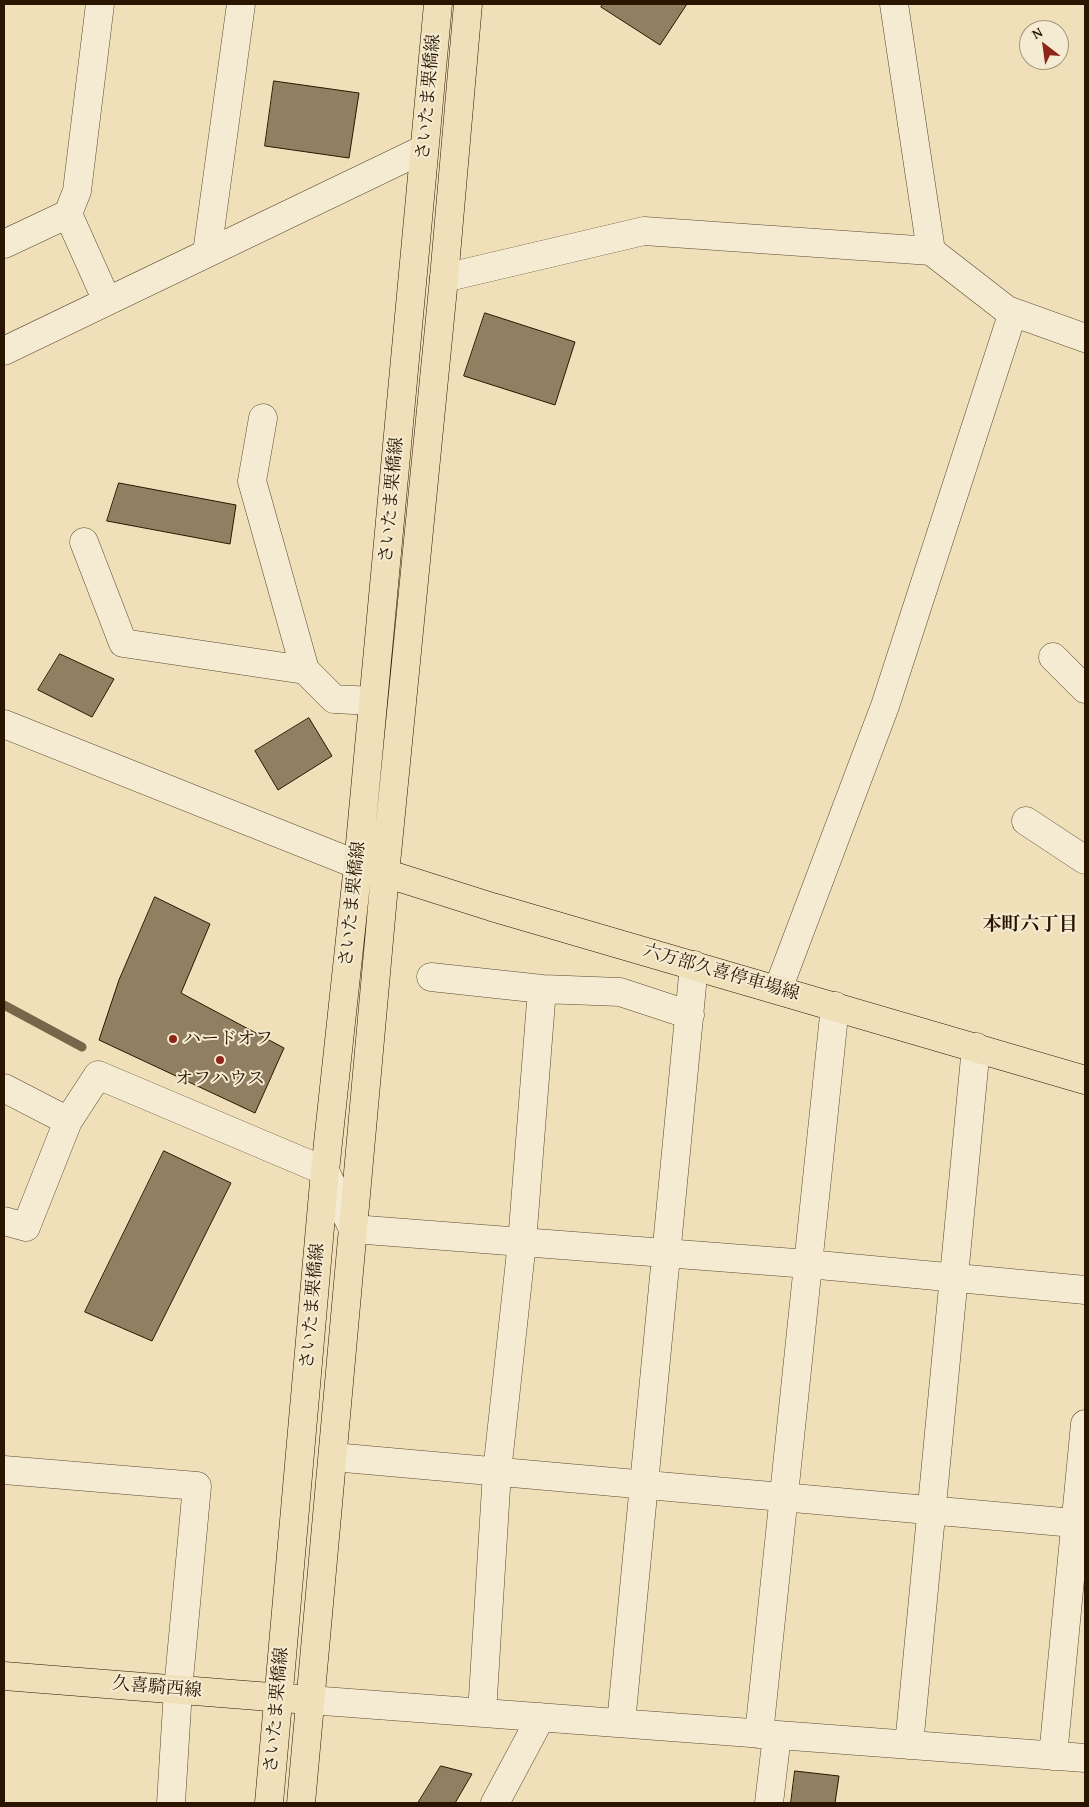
<!DOCTYPE html>
<html>
<head>
<meta charset="utf-8">
<style>
  body { margin:0 }
  #map { position:relative; width:1089px; height:1807px; overflow:hidden; background:#efe0ba; font-family:"Gentium Book Plus",serif }
  canvas { display:block }
  .frame { position:absolute; inset:0; border:5px solid #2a1600; pointer-events:none }
  .north { position:absolute; left:1019px; top:20px; width:50px; height:50px; box-sizing:border-box; background:#f5ebd2; border:1px solid #a4967e; border-radius:50%; rotate:330deg; font-size:14px; font-weight:700; line-height:20px; text-align:center; color:#2a1600 }
  .north::after { content:''; display:block; margin:auto; width:18px; height:22px; background:#8f2418; clip-path:polygon(50% 0,100% 100%,50% 72%,0 100%) }
</style>
</head>
<body>
<div id="map">
<canvas width="1089" height="1807"></canvas>
<div class="frame"></div>
<div class="north">N</div>
</div>
<script>
const g = document.querySelector('canvas').getContext('2d');
g.lineJoin = 'round';
function trace(path, color, width, dash) { g.strokeStyle = color; g.lineWidth = width; g.lineCap = dash ? 'butt' : 'round'; g.setLineDash(dash || []); g.stroke(path); }
function fill(path, color) { g.fillStyle = color; g.fill(path, 'evenodd'); }
function drawText(font, color, halo, rows, align = 'center') {
  g.font = font + ' "Gentium Book Plus","Noto Serif JP",serif'; g.lineWidth = 4; g.setLineDash([]); g.textBaseline = 'middle'; g.strokeStyle = halo; g.fillStyle = color; for (const [text, x, y, turn = 0] of rows) {
    g.save(); g.translate(x, y); g.rotate((+turn || 0) * Math.PI / 180); g.textAlign = isNaN(turn) ? turn : align; if (halo) g.strokeText(text, 0, 0); g.fillText(text, 0, 0); g.restore();
  }
}
const stream = new Path2D(`
  M4 1005 82 1047`);
const building = new Path2D(`
  M603 4H687L660 45 601 7Z
  M274 81 359 93 349 158 265 146Z
  M485 313 575 342 555 405 464 376Z
  M119 483 236 505 230 544 107 521Z
  M60 654 114 679 92 717 38 690Z
  M309 718 332 756 278 790 255 751Z
  M155 897 210 924 181 993 284 1048 255 1113 99 1040 119 980Z
  M164 1151 231 1183 152 1341 85 1312Z
  M441 1766 472 1774 455 1803H418Z
  M795 1771 839 1776 835 1803H791Z`);
const minor = new Path2D(`
  M894 4 931 251
  M68 214 107 301
  M4 244 68 214 77 191 100 4
  M207 253 241 4
  M444 278 644 231 931 251 1007 310 1085 338
  M4 351 424 149
  M263 418 252 481 305 670 334 699 373 701
  M84 542 123 643 305 670
  M1053 657 1085 689
  M4 724 358 865
  M1026 821 1085 860
  M431 977 542 989 620 992 690 1015
  M778 989 885 706 1013 312
  M4 1088 68 1121 98 1075 325 1171 353 1229 808 1264 1085 1290
  M4 1221 26 1227 68 1121
  M333 1457 1085 1524
  M4 1470 197 1486 178 1690 171 1803
  M310 1700 1085 1758
  M482 1713 497 1472 522 1242 542 989
  M621 1723 694 965
  M759 1734 835 1006
  M909 1745 976 1047
  M1053 1756 1085 1424
  M495 1803 541 1717
  M769 1803 777 1735`);
const major = new Path2D(`
  M369 868 492 907 1085 1080
  M4 1676 296 1699
  M269 1803 325 1171 358 865 438 4
  M301 1803 385 874 444 278 468 4`);
const markers = [
  [173,1039,5,"#8f2418"],
  [220,1060,5,"#8f2418"]
];
const streetNames = [
  ["さいたま栗橋線",429,97,-85],
  ["さいたま栗橋線",392,500,-85],
  ["さいたま栗橋線",353,904,-84],
  ["六万部久喜停車場線",721,973,16],
  ["さいたま栗橋線",313,1306,-85],
  ["久喜騎西線",157,1688,5],
  ["さいたま栗橋線",277,1710,-85]
];
const poiNames = [
  ["ハードオフ",183,1039],
  ["オフハウス",220,1079,"center"]
];
const neighbourhoodNames = [
  ["本町六丁目",1030,925]
];
trace(stream, '#78664a', 9);
fill(building, '#907f61');
trace(building, '#2a1600', 1);
trace(minor, '#5b482e', 29);
trace(major, '#2a1600', 29);
trace(minor, '#f5ebd2', 28);
trace(major, '#efe0ba', 28);
for (const [x, y, r, color] of markers) { const dot = new Path2D(); dot.arc(x, y, r, 0, 2 * Math.PI); g.fillStyle = color; g.fill(dot); trace(dot, '#f5ebd2', 2); }
drawText('18px', '#2a1600', '#f5ebd2', streetNames);
drawText('18px', '#2a1600', '#f5ebd2', poiNames, 'left');
drawText('bold 19px', '#2a1600', '#f5ebd2', neighbourhoodNames);
</script>
</body>
</html>
